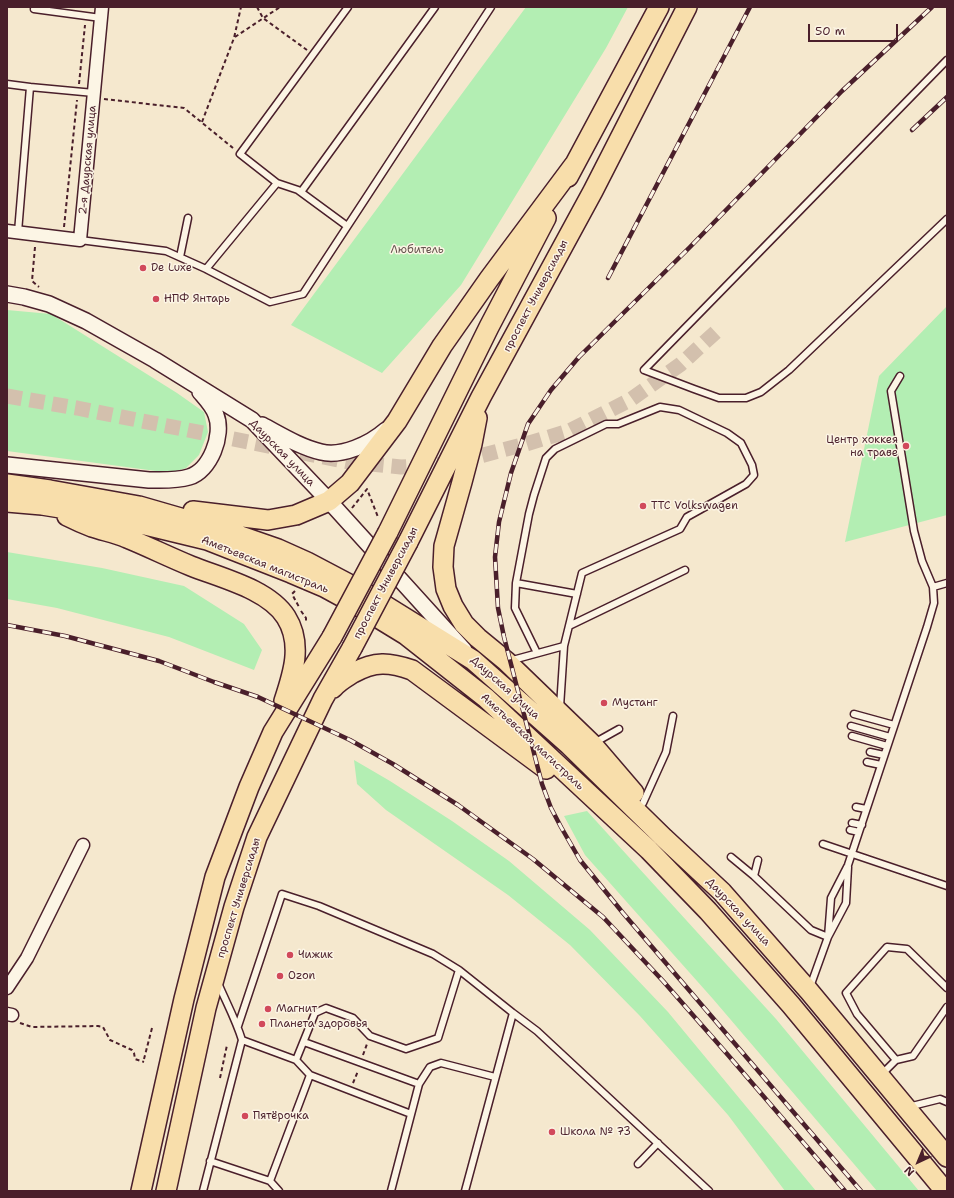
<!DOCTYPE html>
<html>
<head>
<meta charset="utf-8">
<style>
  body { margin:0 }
  #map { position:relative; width:954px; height:1198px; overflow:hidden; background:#f5e8ce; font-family:"Shantell Sans",sans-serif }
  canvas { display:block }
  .frame { position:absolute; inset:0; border:8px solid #4a1f2b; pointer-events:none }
  .north { position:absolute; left:898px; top:1142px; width:40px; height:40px; -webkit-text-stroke:3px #fcf5e5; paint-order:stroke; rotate:224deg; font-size:11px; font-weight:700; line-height:16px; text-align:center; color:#4a1f2b }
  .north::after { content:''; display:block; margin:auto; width:14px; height:18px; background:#4a1f2b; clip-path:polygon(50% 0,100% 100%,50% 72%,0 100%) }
  .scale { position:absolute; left:808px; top:24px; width:90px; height:18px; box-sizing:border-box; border:2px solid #4a1f2b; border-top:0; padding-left:5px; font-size:12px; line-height:14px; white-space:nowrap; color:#4a1f2b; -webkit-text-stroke:3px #fcf5e5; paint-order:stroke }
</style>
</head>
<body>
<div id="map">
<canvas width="954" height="1198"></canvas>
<div class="frame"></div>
<div class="north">N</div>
<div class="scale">50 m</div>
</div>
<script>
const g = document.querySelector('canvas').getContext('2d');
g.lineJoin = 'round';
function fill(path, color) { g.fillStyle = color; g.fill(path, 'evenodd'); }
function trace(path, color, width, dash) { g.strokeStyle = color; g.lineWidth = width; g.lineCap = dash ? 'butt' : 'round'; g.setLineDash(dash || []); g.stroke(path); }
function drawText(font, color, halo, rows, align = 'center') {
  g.font = font + ' "Shantell Sans",sans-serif'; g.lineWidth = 3; g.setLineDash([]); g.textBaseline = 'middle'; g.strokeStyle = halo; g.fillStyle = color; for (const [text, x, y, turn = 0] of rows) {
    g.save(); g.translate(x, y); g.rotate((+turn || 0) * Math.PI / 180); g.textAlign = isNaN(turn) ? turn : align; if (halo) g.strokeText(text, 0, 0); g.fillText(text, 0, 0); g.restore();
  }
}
const green = new Path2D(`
  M526 7H628L606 48 461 285 382 373 291 325Z
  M947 306V515L845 542 879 376Z
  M7 310 51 314 177 393 204 412 208 432 199 455 186 468 171 473 7 451Z
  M7 552 102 568 184 586 244 624 262 650 254 670 169 637 57 608 7 599Z
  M354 760 390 781 452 821 509 861 590 930 668 1012 816 1191H785L728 1115 640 1016 570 945 508 895 386 810 357 784Z
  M587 811 776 1019 919 1191H877L713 999 585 855 564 816Z`);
const tertiaryTunnel = new Path2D(`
  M7 396 77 408 349 462 401 467 449 464 526 444 569 431 630 400 681 364 718 330`);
const path = new Path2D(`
  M257 7 263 18 307 50
  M235 37 280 7
  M79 84 85 25
  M104 99 184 108 233 148
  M202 122 234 38 241 7
  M64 227 77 100
  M35 247 32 281 39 287
  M352 508 367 489 378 517
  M295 591 292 594 299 607
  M301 611 306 618V621
  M20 1023 32 1027 98 1026 103 1027 110 1040 132 1050 134 1053 135 1059 144 1062
  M363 1055 367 1044
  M144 1059 152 1028
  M220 1078 227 1045
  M353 1083 358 1071`);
const service = new Path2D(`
  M35 7 34 9 101 18
  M947 60 644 370 694 389 719 398H746L761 392 789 370 947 219
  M7 84 30 87
  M301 192 435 7
  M347 226 298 190 277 183 240 154 348 7
  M18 232 30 87 94 93
  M80 240 166 251 206 269 270 302 303 294 491 7
  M180 257 188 218
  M206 269 277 183
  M900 376 891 391 914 531 922 561 933 587
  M516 583 577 594
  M569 626 685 570
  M537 653 515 608 516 583 529 514 534 495 546 458 555 449 606 424H618L660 407 679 410 727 433 741 443 752 465 754 475 746 484 687 517 680 529 582 573 564 646 560 707
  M509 661 564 646
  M854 714 894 725
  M851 726 890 737
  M852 736 887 746
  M594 743 619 729
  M870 752 884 755
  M867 762 881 765
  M643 803 666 752 673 716
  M856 807 866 809
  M852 823 862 825
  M850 830 859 832
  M823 844 947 886
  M731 857 754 876
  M758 860 754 876 811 930 828 937
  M828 937 831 898 848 865 927 627 934 603 933 587 947 583
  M810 987 828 937 846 903 848 867
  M238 1026 282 894 319 906 433 954 459 970 513 1013 537 1031 709 1191
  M242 1040 296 1060 310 1075 270 1181
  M304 1042 419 1084
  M296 1060 315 1013 326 1008 353 1018 370 1036 406 1049 438 1038 459 970
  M896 1060 857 1014 846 993 887 947 907 949 947 988
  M310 1075 411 1114
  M881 1075 896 1060 913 1056 947 1007
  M908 1107 940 1099 947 1102
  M210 1161 270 1181 279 1191
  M638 1164 658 1143
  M203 1191 242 1040C236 1020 226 1002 218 983
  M391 1191 419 1084 430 1067 441 1063 495 1077
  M465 1191 513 1013`);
const minor = new Path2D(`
  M7 231 80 240 102 7
  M7 988 27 958 83 845
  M7 1014 12 1015`);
const tertiary = new Path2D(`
  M7 294 24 297 49 304 86 321 155 360 252 420 329 501 464 650
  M262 425C281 435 300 447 321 452 342 457 370 444 386 430
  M7 465 149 480C162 480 176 481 189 477 210 471 224 435 216 415 213 406 206 399 200 392`);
const primary = new Path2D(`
  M568 177 659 7
  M477 418 472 444 462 482 444 546 443 567 446 589 453 606 464 624 478 638 506 661 592 744 634 793
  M7 484 50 490 139 506 229 532 278 549 307 562 362 591 473 660 569 745 664 838 722 892 809 991 947 1157
  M7 502 42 505 104 515 207 540 291 573 324 587 357 605 406 635 486 698 649 850 708 911 791 1005 945 1191
  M193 511 268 520 296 515 329 501 350 483 397 421 442 346 489 279 574 165
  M67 516C75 520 84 524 92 527 104 531 116 533 127 538 149 547 169 557 191 566 221 578 268 589 286 617 303 644 293 674 284 701
  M388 532 489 327 546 218
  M408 542 481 397 593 191 687 7
  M333 688C339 681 345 678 353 673 375 661 389 662 412 670L546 769
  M141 1191 184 999 215 877 249 787 273 732 332 637
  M166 1191 206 1008 234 907 257 837 323 699 352 648`);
const rail = new Path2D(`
  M912 130 947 97
  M608 278 750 7
  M7 625 65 636 159 661 214 682 258 697 350 740 393 764 458 805 533 859 603 917 663 981 728 1055 845 1191
  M861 1191 623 913 580 860 561 827 551 808 542 784 504 637 498 608 495 557 499 522 511 473 528 424 551 390 579 357 690 247 842 91 932 7`);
const primaryBridge = new Path2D(`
  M332 637 388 532
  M352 648 408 542`);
const markers = [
  [143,268,4,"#d1495b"],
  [156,299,4,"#d1495b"],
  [906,446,4,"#d1495b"],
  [643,506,4,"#d1495b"],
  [604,703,4,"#d1495b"],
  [290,955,4,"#d1495b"],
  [280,976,4,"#d1495b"],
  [268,1009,4,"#d1495b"],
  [262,1024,4,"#d1495b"],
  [245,1116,4,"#d1495b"],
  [552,1132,4,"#d1495b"]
];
const streetNames = [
  ["2-я Даурская улица",88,160,-85],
  ["проспект Универсиады",536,296,-62],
  ["Даурская улица",282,453,46],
  ["Аметьевская магистраль",265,565,22],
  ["проспект Универсиады",386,583,-62],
  ["Даурская улица",505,688,42],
  ["Аметьевская магистраль",532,742,43],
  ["проспект Универсиады",239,898,-73],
  ["Даурская улица",738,912,47]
];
const parkNames = [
  ["Любитель",417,250]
];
const poiNames = [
  ["De Luxe",151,268],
  ["НПФ Янтарь",164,299],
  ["Центр хоккея",898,440,"right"],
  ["на траве",898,453,"right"],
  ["ТТС Volkswagen",651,506],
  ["Мустанг",612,703],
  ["Чижик",298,955],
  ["Ozon",288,976],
  ["Магнит",276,1009],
  ["Планета здоровья",270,1024],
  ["Пятёрочка",253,1116],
  ["Школа № 73",560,1132]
];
fill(green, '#b3eeb3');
trace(tertiaryTunnel, '#d3c0ad', 15, [15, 8]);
trace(service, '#4a1f2b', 9);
trace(minor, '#4a1f2b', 15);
trace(tertiary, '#4a1f2b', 18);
trace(primary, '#4a1f2b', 22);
trace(path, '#4a1f2b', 2, [4, 3]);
trace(service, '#fcf5e5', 6);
trace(minor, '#fcf5e5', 12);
trace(tertiary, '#fcf5e5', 15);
trace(primary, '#f8deab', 19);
trace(rail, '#4a1f2b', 4.5);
trace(rail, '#fcf5e5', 3, [9]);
trace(primaryBridge, '#4a1f2b', 22, []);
trace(primaryBridge, '#f8deab', 19);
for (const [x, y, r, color] of markers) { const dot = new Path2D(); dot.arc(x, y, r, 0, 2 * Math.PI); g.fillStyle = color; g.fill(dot); trace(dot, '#fcf5e5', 1.5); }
drawText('11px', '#4a1f2b', '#fcf5e5', streetNames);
drawText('11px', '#64534d', '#fcf5e5', parkNames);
drawText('11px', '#4a1f2b', '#fcf5e5', poiNames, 'left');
</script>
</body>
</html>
